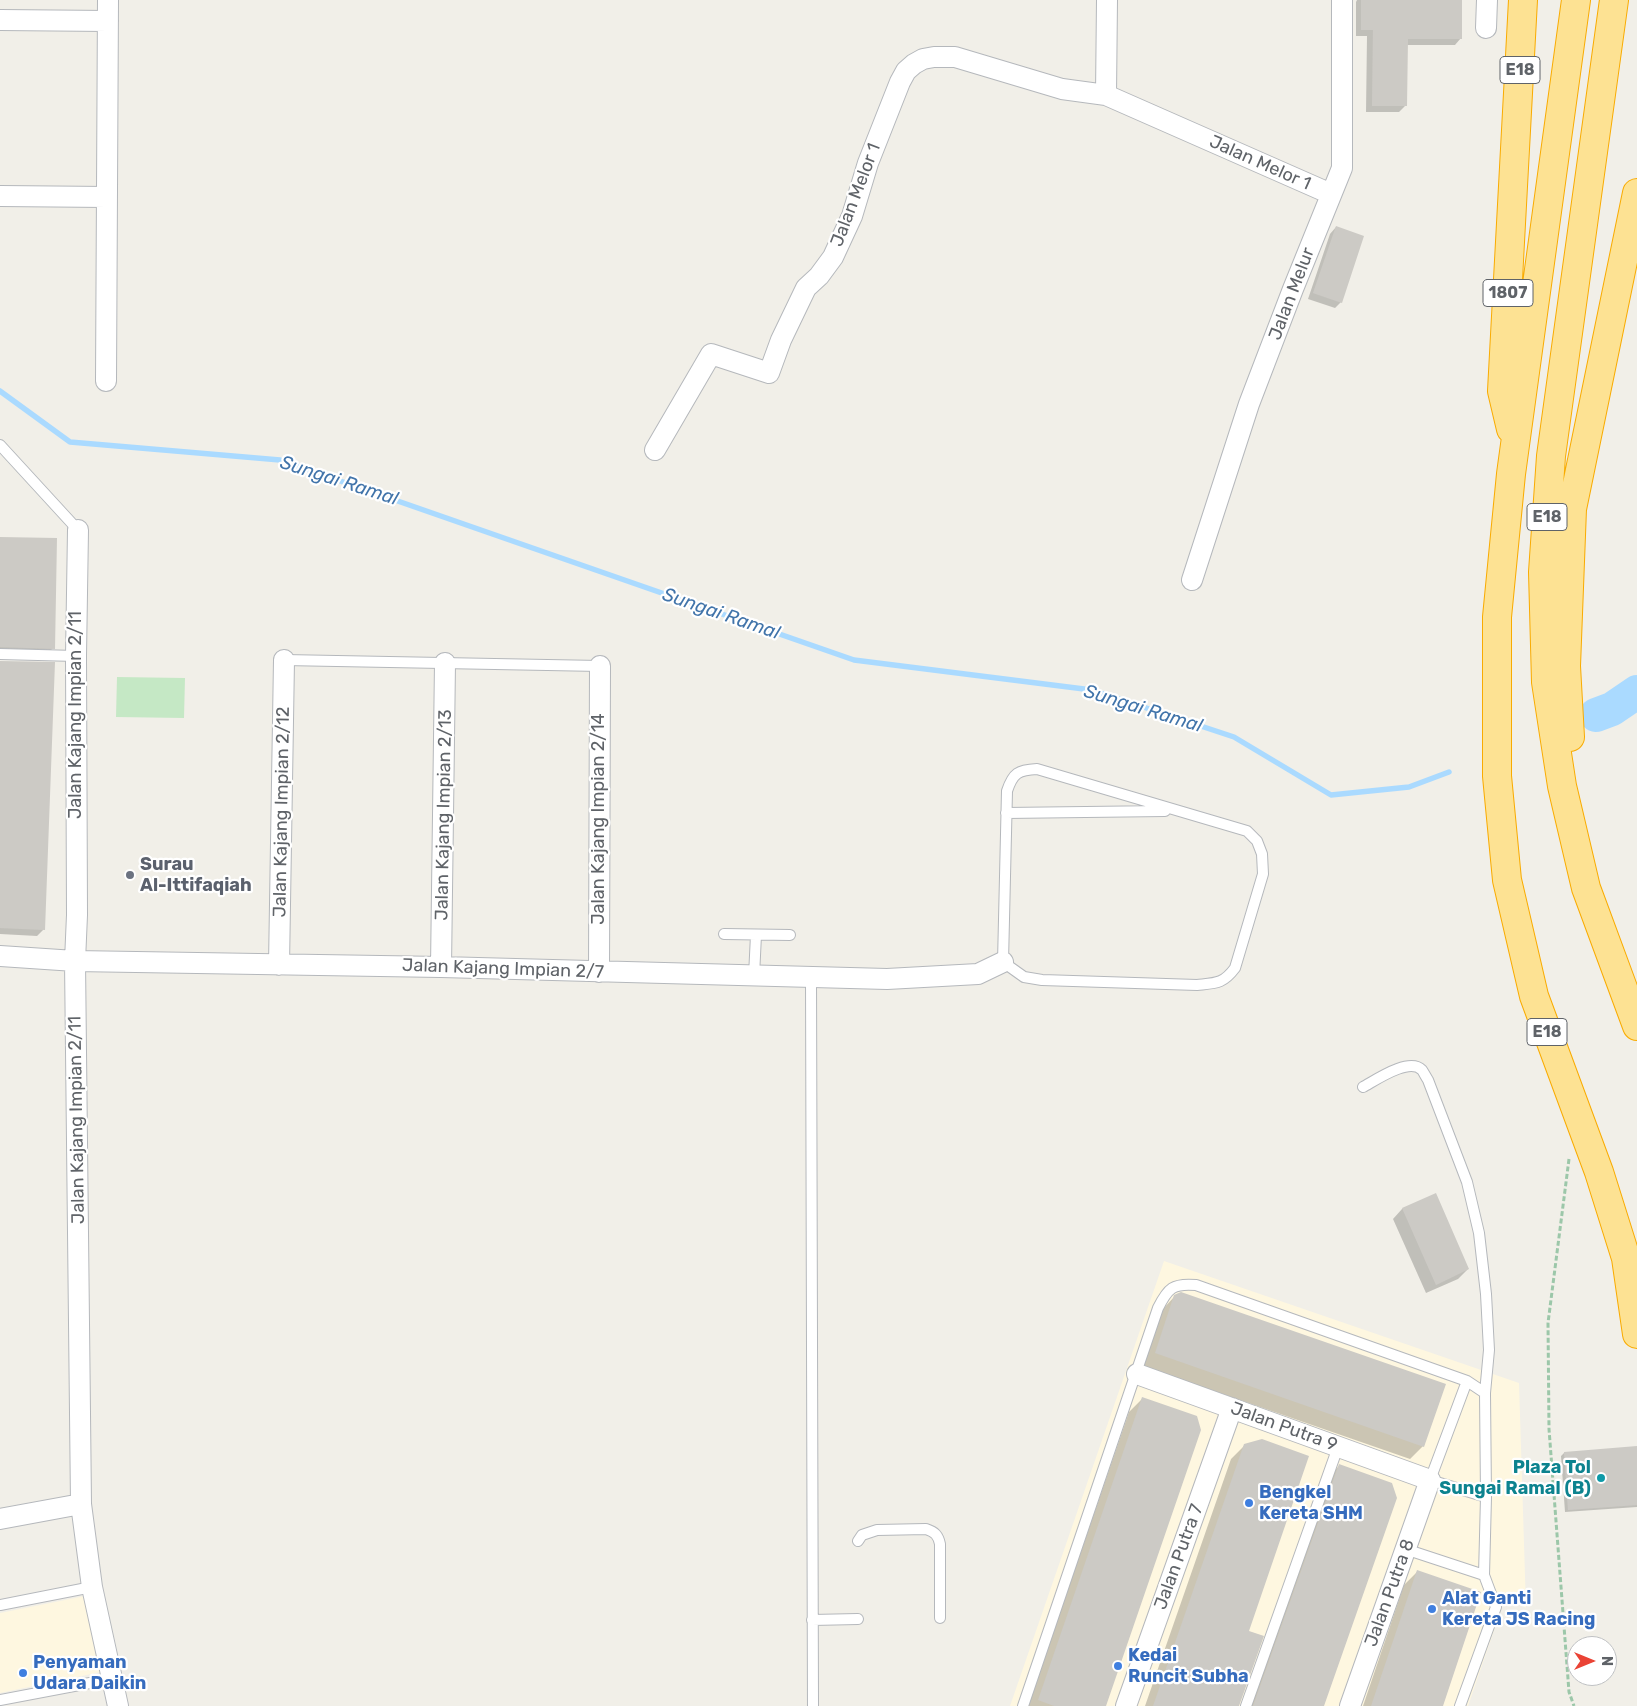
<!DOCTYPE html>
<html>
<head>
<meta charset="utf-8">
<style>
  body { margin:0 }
  #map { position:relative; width:1637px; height:1706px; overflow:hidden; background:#f1efe8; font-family:Rubik,sans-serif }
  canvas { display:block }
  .north { position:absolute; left:1567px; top:1636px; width:50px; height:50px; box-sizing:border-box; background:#fff; border:1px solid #bfc1c3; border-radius:50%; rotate:90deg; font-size:14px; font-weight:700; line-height:20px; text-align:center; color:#5f6368 }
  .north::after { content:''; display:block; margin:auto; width:18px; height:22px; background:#ea4335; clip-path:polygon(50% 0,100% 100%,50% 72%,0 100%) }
</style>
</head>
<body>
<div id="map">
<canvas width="1637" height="1706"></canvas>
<div class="north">N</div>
</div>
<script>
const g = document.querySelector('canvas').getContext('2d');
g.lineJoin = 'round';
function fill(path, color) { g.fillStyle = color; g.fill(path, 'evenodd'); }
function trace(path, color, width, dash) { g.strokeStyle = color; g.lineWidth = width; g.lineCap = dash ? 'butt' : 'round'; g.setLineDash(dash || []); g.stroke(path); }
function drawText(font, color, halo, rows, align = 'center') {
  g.font = font + ' Rubik,sans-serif'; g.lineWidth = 4.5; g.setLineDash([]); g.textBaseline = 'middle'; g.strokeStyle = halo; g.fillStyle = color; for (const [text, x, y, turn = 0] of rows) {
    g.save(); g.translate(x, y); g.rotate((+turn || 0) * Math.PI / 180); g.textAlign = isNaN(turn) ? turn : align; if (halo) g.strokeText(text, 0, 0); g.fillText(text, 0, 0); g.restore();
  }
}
const commercial = new Path2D(`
  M1164 1261 1519 1383 1526 1608 1506 1596 1468 1706H1010Z
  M85 1596 101 1672 0 1693V1613Z`);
const green = new Path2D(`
  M117 677 185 678 184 718 116 717Z`);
const shadow = new Path2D(`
  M1357 0H1461V38L1455 45H1406L1405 106 1399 112H1366L1367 36H1356V2Z
  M1336 227 1341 302 1335 308 1308 299 1330 234Z
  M0 538 53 648 47 654 0 653Z
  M0 662 44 929 37 936 0 934Z
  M1435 1195 1468 1269 1458 1279 1426 1293 1393 1219 1402 1209Z
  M1175 1296 1423 1446 1410 1459 1142 1366 1162 1310Z
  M1142 1399 1105 1706H1028L1129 1412Z
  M1244 1446 1248 1632 1238 1706H1145L1231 1459Z
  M1637 1448V1507L1565 1512 1561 1456 1564 1453Z
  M1339 1466 1323 1706H1246L1326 1479Z
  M1417 1572 1442 1706H1363L1404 1585Z`);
const stream = new Path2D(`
  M0 391 70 442 280 460 854 660 1092 690 1234 737 1331 795 1409 787 1449 772`);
const river = new Path2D(`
  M1596 715 1612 709 1637 692`);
const building = new Path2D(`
  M1361 0H1462V39H1408L1407 106H1372L1373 30H1361Z
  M1336 226 1364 236 1342 303 1313 293Z
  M0 537 57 538 55 649 0 647Z
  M0 661 55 662 45 930 0 928Z
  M1436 1193 1469 1269 1436 1285 1402 1208Z
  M1181 1292 1446 1384 1424 1447 1155 1353 1174 1295Z
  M1142 1397 1197 1416 1201 1430 1106 1706H1054L1038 1700Z
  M1262 1439 1309 1456 1249 1631 1264 1636 1239 1706H1153L1244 1444Z
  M1637 1446V1505L1568 1510 1564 1452Z
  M1339 1464 1392 1483 1397 1498 1324 1706H1253Z
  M1417 1570 1481 1592 1443 1706H1371Z`);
const path = new Path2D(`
  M1569 1159 1548 1323 1549 1429 1569 1692 1574 1706`);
const lane = new Path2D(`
  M0 445 78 530
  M0 654 76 656
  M284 660 600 666
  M1037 769 1247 831 1257 841 1262 854 1263 874 1235 968C1223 984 1216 983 1197 985L1042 980 1024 977 1003 962 1007 791C1013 773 1018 770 1037 769Z
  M1006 813 1165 811
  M724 934 790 935
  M754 976 756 935
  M811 978 813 1706
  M1363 1087C1376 1080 1409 1057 1422 1070 1424 1073 1426 1077 1428 1080L1467 1182 1479 1233 1486 1294 1489 1350 1485 1393
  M1467 1381 1430 1480 1486 1497
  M858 1541 862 1535 877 1530 926 1529C935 1532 938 1535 940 1544V1618
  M0 1605 92 1587
  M812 1620 858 1619
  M0 1700 111 1679
  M1023 1706 1158 1308C1168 1288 1173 1283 1196 1285L1467 1381 1485 1393 1486 1497 1484 1575 1405 1549
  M1246 1706 1338 1447
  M1460 1706 1496 1607 1484 1575`);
const street = new Path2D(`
  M0 20 108 21
  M1486 28 1487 0
  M1106 95 1107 0
  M0 196 107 197
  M106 381 108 0
  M655 450 711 354 769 373 781 340 806 288 819 276 833 257 852 216 868 163 900 82 906 71 914 64 923 59 934 57H955L1062 89 1106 95 1331 194
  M78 530 76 656 77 915 75 961 81 1504 92 1587 118 1706
  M1192 580 1249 404 1293 289 1342 168V0
  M0 956 75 961 441 967 887 979 978 974 1003 962
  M279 965 284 660
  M441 967 445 663
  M599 972 600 666
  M1137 1374 1430 1480 1350 1706
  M0 1519 81 1504
  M1126 1706 1232 1408`);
const highway = new Path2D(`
  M1576 0 1511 474 1497 617V776L1507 880 1534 996 1599 1172 1626 1258 1637 1334
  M1614 0 1551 456 1543 572 1546 682 1562 786 1586 888 1637 1026
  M1511 429 1502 391 1523 0
  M1570 737 1566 666 1572 509 1637 193`);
const markers = [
  [130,875,5,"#6b7280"],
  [1601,1478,5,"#0f9aa8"],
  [1249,1503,5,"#3f7fe0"],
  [1432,1609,5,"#3f7fe0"],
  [1118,1666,5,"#3f7fe0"],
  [23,1673,5,"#3f7fe0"]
];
const shields = [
  [1520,70,40],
  [1508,293,50],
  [1547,517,40],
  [1547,1032,40]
];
const shieldNames = [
  ["E18",1520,70],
  ["1807",1508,293],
  ["E18",1547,517],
  ["E18",1547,1032]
];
const streetNames = [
  ["Jalan Melor 1",1260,163,24],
  ["Jalan Melor 1",856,195,-69],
  ["Jalan Melur",1292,294,-69],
  ["Jalan Kajang Impian 2/11",76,715,-90],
  ["Jalan Kajang Impian 2/12",282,812,-89],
  ["Jalan Kajang Impian 2/13",444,815,-89],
  ["Jalan Kajang Impian 2/14",599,819,-90],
  ["Jalan Kajang Impian 2/7",503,969,2],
  ["Jalan Kajang Impian 2/11",77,1120,-91],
  ["Jalan Putra 9",1284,1427,20],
  ["Jalan Putra 7",1179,1557,-70],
  ["Jalan Putra 8",1390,1593,-70]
];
const worshipNames = [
  ["Surau",140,865],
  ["Al-Ittifaqiah",140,886]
];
const cultureNames = [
  ["Plaza Tol",1591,1468],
  ["Sungai Ramal (B)",1591,1489]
];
const shopNames = [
  ["Bengkel",1259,1493],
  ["Kereta SHM",1259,1514],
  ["Alat Ganti",1442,1599],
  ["Kereta JS Racing",1442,1620],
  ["Kedai",1128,1656],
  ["Runcit Subha",1128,1677],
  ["Penyaman",33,1663],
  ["Udara Daikin",33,1684]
];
const waterNames = [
  ["Sungai Ramal",339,481,18],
  ["Sungai Ramal",721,614,19],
  ["Sungai Ramal",1143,709,17]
];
fill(commercial, '#fef7e0');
fill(green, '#c5e8c5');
fill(shadow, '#0003');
trace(stream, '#aadaff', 5.5);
trace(river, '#aadaff', 34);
fill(building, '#cccac5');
trace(lane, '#b5b8bc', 12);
trace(street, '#b5b8bc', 22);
trace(highway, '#f9ab00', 30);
trace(path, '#9cc7a9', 3, [5, 2.5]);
trace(lane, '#fff', 10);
trace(street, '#fff', 20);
trace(highway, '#fde293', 28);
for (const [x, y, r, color] of markers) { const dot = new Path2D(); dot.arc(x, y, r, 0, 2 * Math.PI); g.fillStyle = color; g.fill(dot); trace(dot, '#fff', 2); }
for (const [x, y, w] of shields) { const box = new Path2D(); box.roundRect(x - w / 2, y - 13.5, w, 27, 4); g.fillStyle = '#fff'; g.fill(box); trace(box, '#5f6368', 1); }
drawText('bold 16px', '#5f6368', null, shieldNames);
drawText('18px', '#5f6368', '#fff', streetNames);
drawText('bold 18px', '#5b616d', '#fff', worshipNames, 'left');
drawText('bold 18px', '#0d838f', '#fff', cultureNames, 'right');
drawText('bold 18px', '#366cbe', '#fff', shopNames, 'left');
drawText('italic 19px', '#4174aa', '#fff', waterNames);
</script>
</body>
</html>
